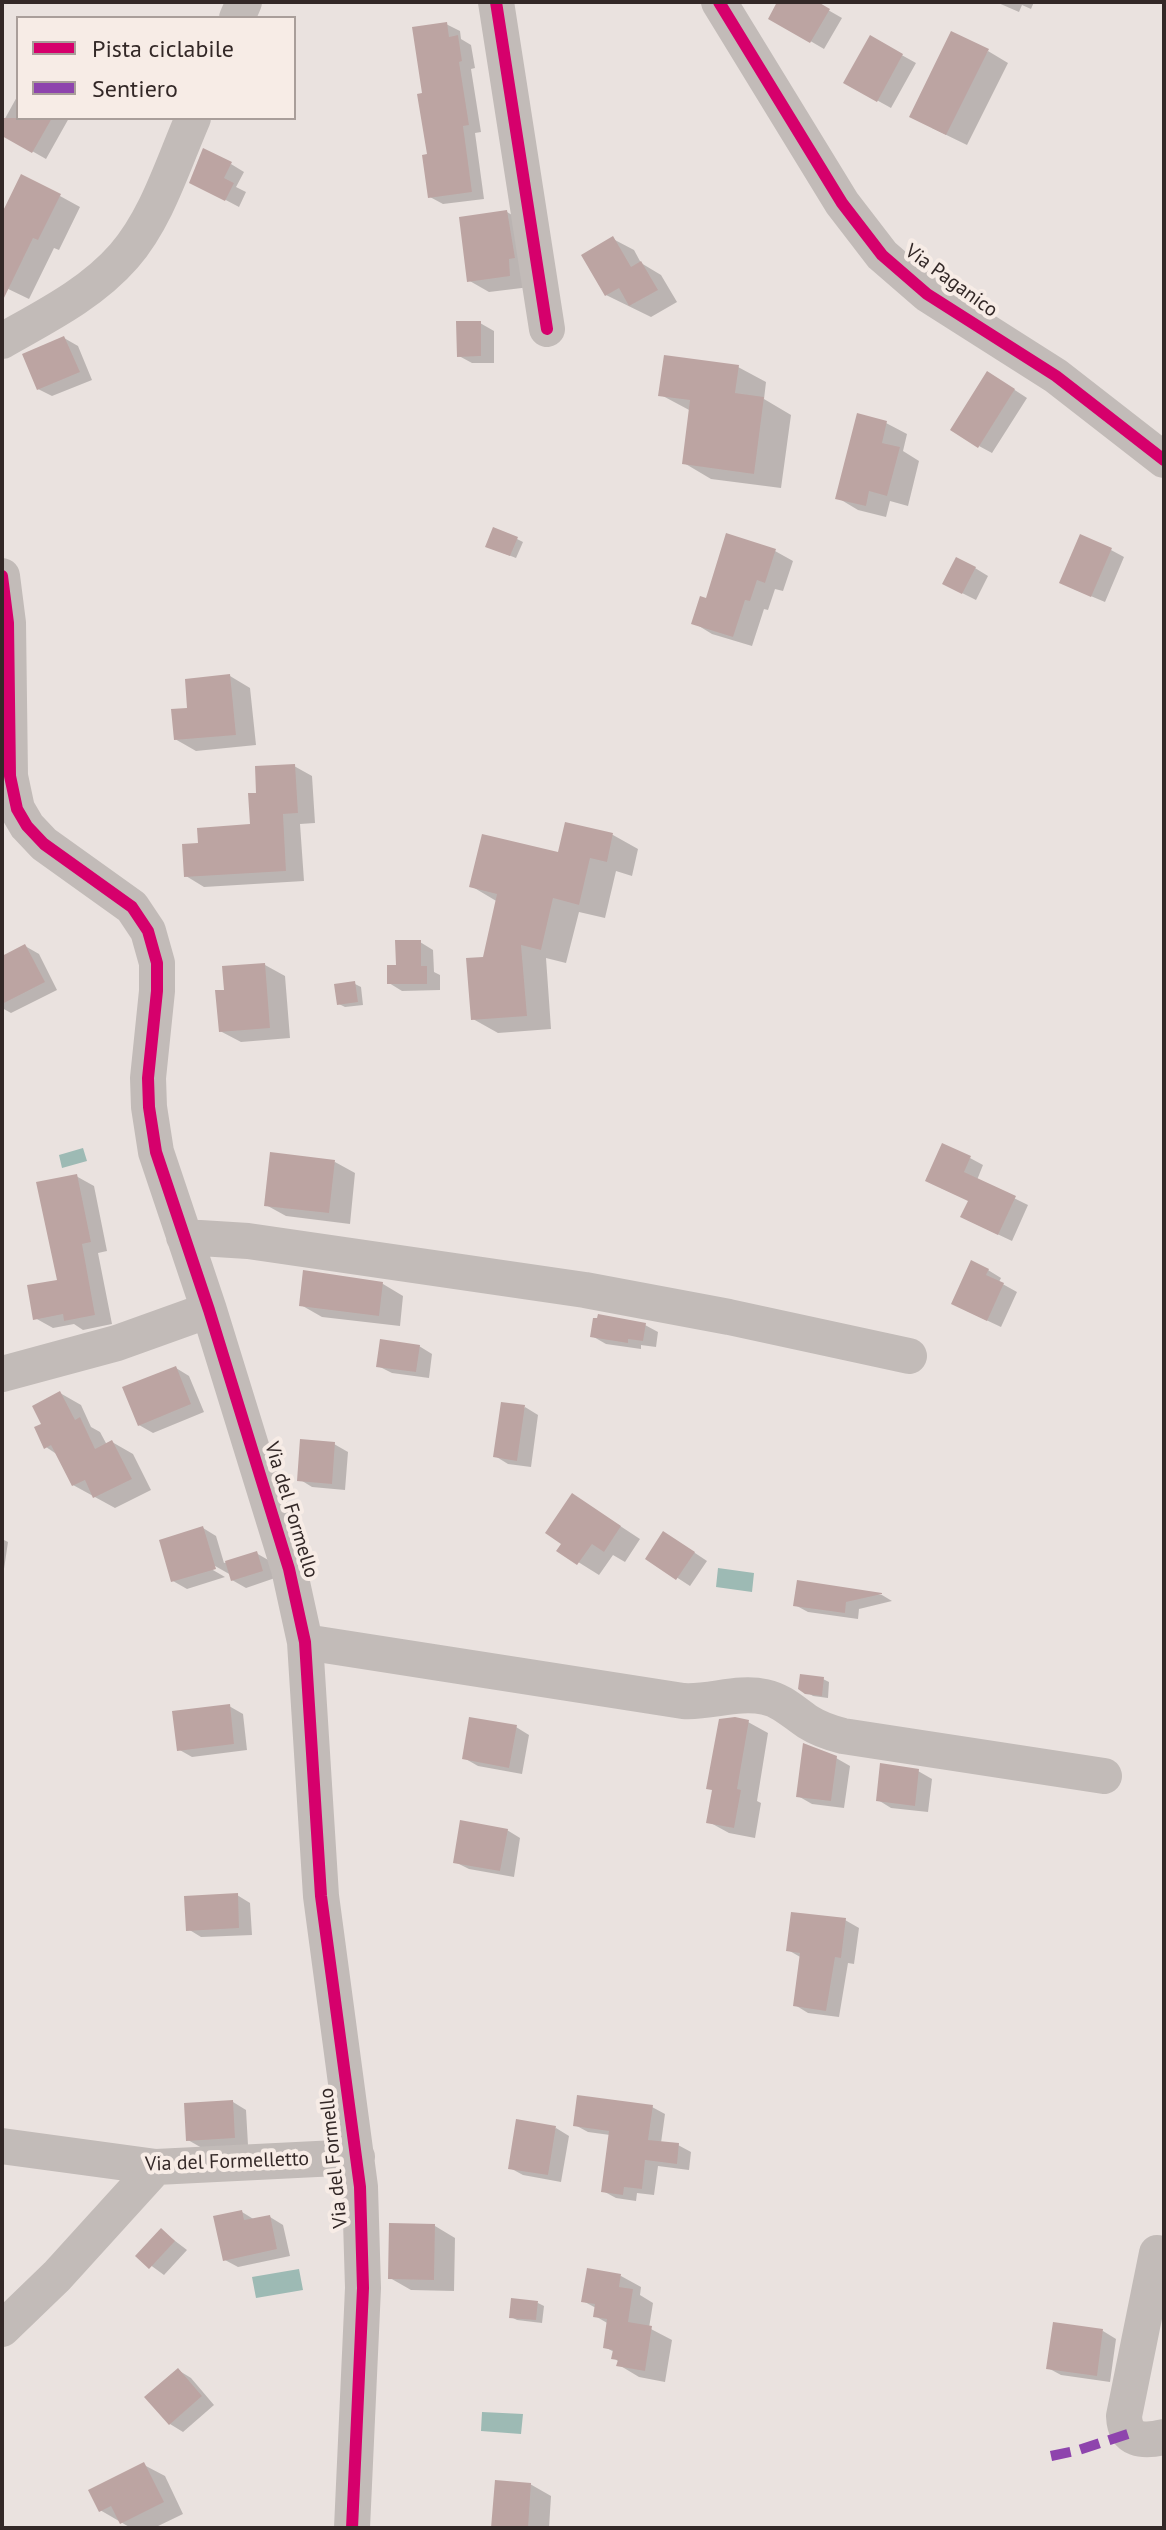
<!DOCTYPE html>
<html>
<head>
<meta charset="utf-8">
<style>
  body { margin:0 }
  #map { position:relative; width:1166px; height:2530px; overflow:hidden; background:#eae2df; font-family:"PT Sans",sans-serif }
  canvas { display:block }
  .frame { position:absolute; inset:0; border:4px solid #332827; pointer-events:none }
  .legend { position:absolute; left:16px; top:16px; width:280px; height:104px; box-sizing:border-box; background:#f7ece6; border:2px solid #a99e9a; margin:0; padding:10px 14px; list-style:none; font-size:24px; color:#332827 }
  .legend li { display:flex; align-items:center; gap:16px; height:40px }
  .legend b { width:40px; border:2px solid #a99e9a }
</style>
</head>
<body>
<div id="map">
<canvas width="1166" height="2530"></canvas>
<div class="frame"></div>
<ul class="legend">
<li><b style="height:10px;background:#d6006c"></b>Pista ciclabile</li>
<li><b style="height:10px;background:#8e44ad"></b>Sentiero</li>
</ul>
</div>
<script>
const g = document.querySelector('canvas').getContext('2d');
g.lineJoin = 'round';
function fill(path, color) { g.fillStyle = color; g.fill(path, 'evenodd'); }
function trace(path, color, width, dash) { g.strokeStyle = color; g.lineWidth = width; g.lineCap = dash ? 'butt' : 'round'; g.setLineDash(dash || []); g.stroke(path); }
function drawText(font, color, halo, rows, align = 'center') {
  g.font = font + ' "PT Sans",sans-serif'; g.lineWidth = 8; g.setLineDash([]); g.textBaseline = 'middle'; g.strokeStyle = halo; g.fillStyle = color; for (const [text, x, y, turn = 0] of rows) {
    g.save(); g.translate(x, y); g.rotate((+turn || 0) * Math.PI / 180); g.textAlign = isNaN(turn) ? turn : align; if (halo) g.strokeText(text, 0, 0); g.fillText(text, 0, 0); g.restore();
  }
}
const water = new Path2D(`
  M83 1148 87 1161 62 1168 59 1155Z
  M718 1568 754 1573 752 1592 716 1587Z
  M299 2269 303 2290 256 2298 252 2277Z
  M482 2412 523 2414 521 2434 481 2431Z`);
const shadow = new Path2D(`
  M780 2H814L842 18 824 49 771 18Z
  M996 2H1034L1031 9 1022 5 1019 12Z
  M446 24 460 31 461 39 471 45 475 68 471 69 481 132 475 133 484 199 443 204 430 197 425 94Z
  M871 38 916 63 891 108 846 83Z
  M988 51 1008 63 967 145 932 128Z
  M18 95V118H69L46 159 2 134V124Z
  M231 164 244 172 236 187 246 192 239 207 205 189Z
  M60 196 80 207 59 250 54 248 29 299 2 286V218Z
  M507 212 527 224 530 287 489 292 468 280Z
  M613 239 634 250 641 263 661 275 677 302 651 317 606 295Z
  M480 323 494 331V363H472L459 356Z
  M64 338 78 346 92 380 52 396 38 389Z
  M738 367 766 382 764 399 791 415 781 488 711 479 684 463 691 411 661 395Z
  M1001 381 1027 398 992 453 979 446Z
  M886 423 907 434 903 451 919 461 908 506 890 501 886 517 858 510 838 498Z
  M517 539 523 542 516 558 493 549Z
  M1111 550 1124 557 1105 602 1074 589Z
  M775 551 793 561 783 591 775 589 768 610 764 609 752 646 712 634 694 623 707 600Z
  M975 568 988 576 976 600 958 591Z
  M230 676 250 688 256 745 196 751 175 739 189 709Z
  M294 766 312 776 315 823 300 824 304 881 204 887 186 876 200 845 252 826 259 795Z
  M567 824 613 835 638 849 632 876 616 871 605 918 579 912 566 963 546 958 551 1029 498 1033 473 1019 498 902 471 886 559 855Z
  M420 942 433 950 434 972 440 975V990L402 991 389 983 398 967Z
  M25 946 39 954 57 990 11 1013 2 1008V958Z
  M265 965 285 976 290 1038 241 1042 220 1031 226 992Z
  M355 984 361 987 363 1005 345 1007 339 1004Z
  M970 1158 983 1165 977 1180 1028 1205 1012 1241 976 1224 970 1201 941 1188Z
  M335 1162 355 1173 350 1224 286 1216 266 1205Z
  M76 1176 94 1186 107 1251 98 1253 112 1324 83 1330 74 1324 53 1328 35 1318 59 1281Z
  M988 1270 1001 1278 999 1282 1017 1292 1001 1327 967 1311Z
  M383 1284 403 1296 400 1326 322 1317 301 1305Z
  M645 1325 658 1332 656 1347 641 1345V1349L606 1344 592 1336Z
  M419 1346 432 1354 429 1378 392 1373 378 1366Z
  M176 1368 189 1376 204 1412 153 1433 139 1425Z
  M60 1393 81 1405 91 1427 100 1432 107 1445 112 1442 133 1454 151 1490 115 1508 73 1485 58 1455 46 1447Z
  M525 1407 538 1415 531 1467 508 1464 495 1456Z
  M334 1444 348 1452 345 1490 312 1487 299 1479Z
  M573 1495 640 1539 625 1562 613 1555 599 1575 559 1550 564 1543Z
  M203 1528 216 1536 224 1563 256 1553 270 1561 275 1578 246 1588 232 1580 231 1575 208 1562 206 1566 225 1577 187 1589 173 1581Z
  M2 1539 8 1542 4 1569H2Z
  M677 1541 707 1561 690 1586 647 1558Z
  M798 1582 882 1595 892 1601 859 1609 858 1619 808 1612 795 1605Z
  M823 1679 829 1682 828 1698 813 1696 800 1688Z
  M229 1706 243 1714 247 1750 192 1757 178 1749Z
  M748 1722 768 1733 757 1801 761 1803 755 1838 729 1833 709 1822Z
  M516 1727 529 1735 522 1774 478 1766 464 1758Z
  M836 1758 850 1766 844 1808 812 1804 798 1796Z
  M918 1771 932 1779 928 1812 891 1808 878 1800Z
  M507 1830 520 1838 514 1877 469 1869 455 1862Z
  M237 1895 250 1903 252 1935 201 1937 188 1929Z
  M845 1920 859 1928 854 1964 848 1963 839 2017 808 2013 795 2005 802 1958 788 1950Z
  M233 2102 246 2110 248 2145 202 2148 188 2140Z
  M652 2107 665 2114 661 2143 678 2145 691 2152 689 2170 658 2166 654 2195 637 2193 636 2201 616 2198 603 2191 610 2135 588 2132 575 2125Z
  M556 2128 569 2136 561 2182 523 2175 510 2168Z
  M242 2212 255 2220 270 2217 283 2225 290 2256 238 2267 225 2260Z
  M435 2226 455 2238 454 2291 411 2290 390 2278Z
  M162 2231 187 2250 164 2275 138 2256Z
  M621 2276 641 2287 640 2295 653 2303 649 2328 672 2340 665 2382 639 2377 619 2365V2362L614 2358V2352L605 2347 609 2324 595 2316 596 2308 583 2301Z
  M538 2303 544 2306 542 2323 517 2320 511 2317Z
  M1103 2331 1116 2339 1110 2382 1061 2375 1048 2368Z
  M178 2370 191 2378 214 2405 183 2432 170 2424Z
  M144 2465 165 2476 183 2514 154 2528H131L100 2510Z
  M530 2484 551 2496 549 2528H493Z`);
const building = new Path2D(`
  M777 2H818L830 9 810 43 768 19Z
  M447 22 449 37 458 35 462 61 459 62 469 125 463 126 472 192 428 198 422 155 427 154 417 94 422 93 412 27Z
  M951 31 989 49 946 135 909 117Z
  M870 35 903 54 877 102 843 83Z
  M2 118H52L32 153 2 136Z
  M203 148 232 162 224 178 234 183 225 201 189 183Z
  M21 174 61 194 38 240 33 238 2 302V213Z
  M507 210 515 258 509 259 510 276 467 282 459 217Z
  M613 236 631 267 641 261 658 290 629 306 619 288 605 296 581 255Z
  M456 321H481V356L457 357Z
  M64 336 80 372 37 390 22 354Z
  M664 355 739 365 735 393 764 397 754 474 682 464 690 400 658 396Z
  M987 371 1015 389 978 448 950 430Z
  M857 413 887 421 882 443 900 447 887 496 869 491 866 506 835 499Z
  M493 527 518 537 510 556 485 547Z
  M726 533 776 549 765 583 757 580 750 601 745 600 733 637 691 624 700 596 706 598Z
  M1080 534 1112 548 1091 597 1059 583Z
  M956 557 976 567 962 594 942 584Z
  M230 674 236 735 174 740 171 709 187 708 185 679Z
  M295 764 298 813 283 814 286 871 184 877 182 844 198 843 197 828 250 824 248 793H256L255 766Z
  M565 822 613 833 607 862 590 858 579 905 553 898 541 950 521 945 527 1016 471 1020 466 958 483 957 497 894 469 887 482 834 558 852Z
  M395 940H421V966H427V984H387V965H396Z
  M25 944 45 982 2 1004V956Z
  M265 963 270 1028 219 1032 215 990H224L222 966Z
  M355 981 358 1002 337 1005 334 984Z
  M942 1143 971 1156 964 1172 1016 1196 998 1235 960 1217 968 1201 925 1181Z
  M270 1152 335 1160 329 1213 264 1206Z
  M77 1174 91 1242 82 1244 95 1315 64 1321 63 1314 33 1320 27 1285 57 1280 36 1182Z
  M971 1260 989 1269 986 1275 1004 1283 987 1321 951 1304Z
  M303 1270 383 1282 379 1316 299 1306Z
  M598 1314 646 1323 643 1341 628 1339V1343L590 1337 593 1318H597Z
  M380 1339 420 1345 416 1372 376 1367Z
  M176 1366 191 1404 138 1426 122 1387Z
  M60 1391 75 1420 80 1417 95 1449 112 1440 132 1479 93 1498 85 1480 72 1486 51 1445 44 1449 34 1427 41 1424 32 1406Z
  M501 1402 525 1405 517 1461 493 1457Z
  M300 1439 335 1442 332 1484 297 1481Z
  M572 1493 621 1526 604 1552 592 1544 577 1565 556 1551 561 1544 545 1533Z
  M203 1526 216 1569 171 1582 159 1540Z
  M663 1531 695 1552 676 1580 645 1559Z
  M257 1551 263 1571 231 1581 225 1561Z
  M797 1580 882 1593V1594L846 1602 845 1613 793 1606Z
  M800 1674 824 1677 822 1696 805 1694 798 1689Z
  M230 1704 234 1744 177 1751 172 1711Z
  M469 1717 517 1725 509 1768 462 1759Z
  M735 1717 749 1720 737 1789 741 1790 734 1828 706 1823 712 1790 706 1789 719 1719Z
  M803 1743 837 1756 831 1801 796 1797Z
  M880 1763 919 1769 915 1806 876 1801Z
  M460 1820 508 1829 500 1871 453 1863Z
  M238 1893 239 1928 186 1931 184 1896Z
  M791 1912 846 1918 841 1958 835 1957 826 2011 793 2006 800 1953 786 1951Z
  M577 2095 653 2105 648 2140 679 2143 677 2164 645 2160 642 2189 624 2187 623 2195 601 2192 609 2131 573 2126Z
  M233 2100 235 2138 186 2141 184 2103Z
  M516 2119 556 2126 548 2175 508 2169Z
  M242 2210 244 2220 270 2215 277 2249 223 2261 213 2216Z
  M389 2223 435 2224 434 2280 388 2279Z
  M161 2228 175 2241 149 2269 135 2256Z
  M587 2268 621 2274 619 2287 633 2289 628 2322 652 2326 645 2371 616 2366 618 2360 611 2359 613 2350 603 2348 607 2319 593 2317 595 2304 581 2302Z
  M511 2298 538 2301 536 2320 509 2318Z
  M1053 2322 1103 2329 1097 2376 1046 2369Z
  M178 2368 202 2396 169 2425 144 2397Z
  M144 2462 164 2502 120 2524 111 2506 99 2512 88 2490Z
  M495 2480 531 2483 528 2528H491Z`);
const minor = new Path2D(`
  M496 2 547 329
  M719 2 842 203 882 255 927 294 1056 376 1164 460
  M237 18 244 2
  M2 341C44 317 91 294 124 256 157 218 173 164 193 118
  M2 576 8 623 10 776 17 809 27 826 44 844 132 907 148 931 157 963V991L148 1078 149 1107 156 1152 209 1310 289 1569 305 1642 321 1896 360 2187 363 2288 352 2528
  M184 1237 248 1241 585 1290 729 1317 909 1356
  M2 1374 117 1343 209 1310
  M305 1642 683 1701C710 1703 737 1691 765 1697 783 1701 793 1712 808 1722 819 1729 831 1733 843 1736L1104 1776
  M2 2146 156 2167 357 2157
  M1157 2253 1124 2416C1125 2441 1143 2442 1164 2437
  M2 2329 57 2276 156 2167`);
const quiet = new Path2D(`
  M1051 2456 1079 2450 1128 2434`);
const cycleway = new Path2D(`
  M496 2 547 329
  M719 2 842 203 882 255 927 294 1056 376 1164 460
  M2 576 8 623 10 776 17 809 27 826 44 844 132 907 148 931 157 963V991L148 1078 149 1107 156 1152 209 1310 289 1569 305 1642 321 1896 360 2187 363 2288 352 2528`);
const streetNames = [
  ["Via Paganico",951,281,36],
  ["Via del Formello",291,1510,73],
  ["Via del Formello",334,2158,-96],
  ["Via del Formelletto",227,2162,-2]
];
fill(water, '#9dbab4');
fill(shadow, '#0003');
fill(building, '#bca4a2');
trace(minor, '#c2bbb8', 36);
trace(quiet, '#8e44ad', 10, [20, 10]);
trace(cycleway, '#d6006c', 12);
drawText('20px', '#332827', '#f7ece6', streetNames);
</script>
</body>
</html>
